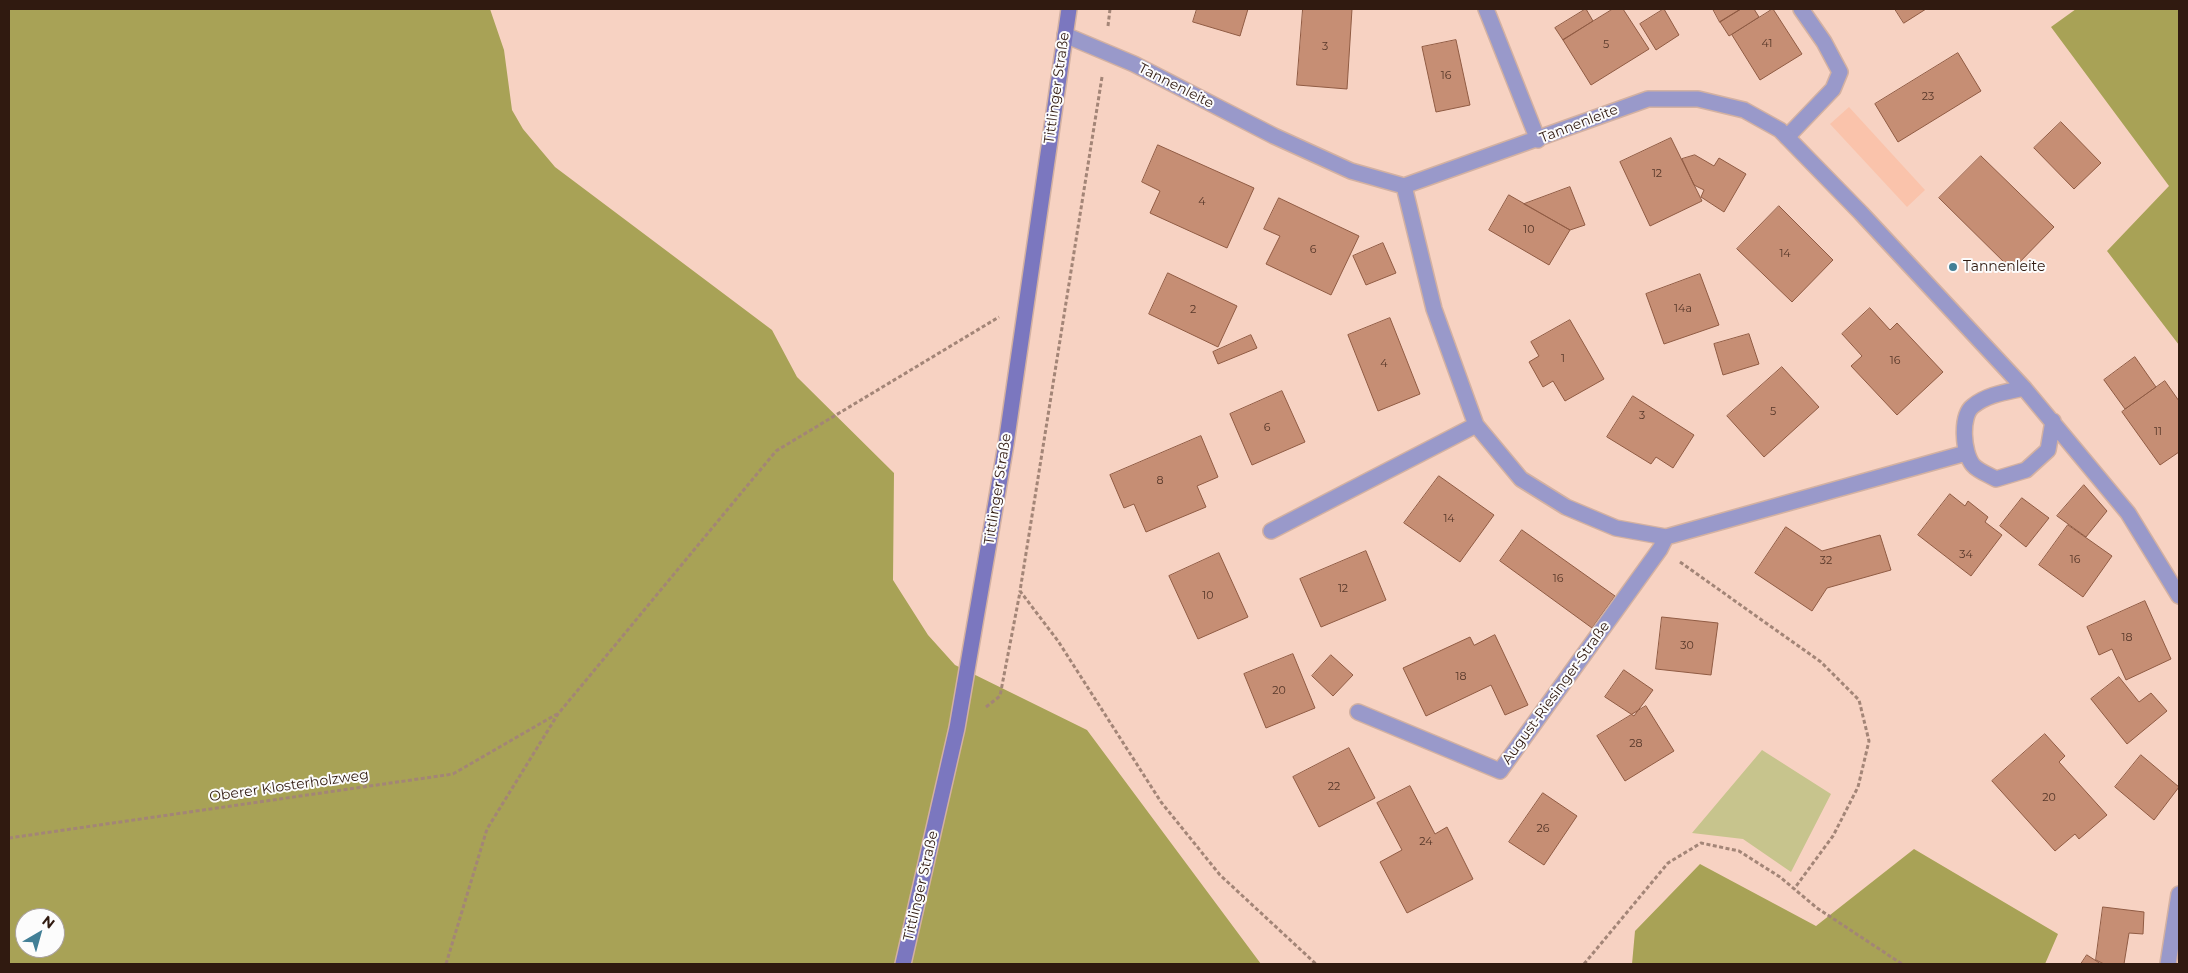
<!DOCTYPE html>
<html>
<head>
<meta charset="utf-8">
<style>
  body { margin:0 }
  #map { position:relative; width:2188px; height:973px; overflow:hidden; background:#f7d2c2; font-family:Montserrat,sans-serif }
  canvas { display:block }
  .frame { position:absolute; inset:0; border:10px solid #301a10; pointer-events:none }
  .north { position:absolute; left:15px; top:908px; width:50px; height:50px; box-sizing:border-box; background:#fcfcfc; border:1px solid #aaa29e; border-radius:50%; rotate:38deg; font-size:14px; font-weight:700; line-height:20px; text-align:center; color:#301a10 }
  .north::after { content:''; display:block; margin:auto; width:18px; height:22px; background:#427f96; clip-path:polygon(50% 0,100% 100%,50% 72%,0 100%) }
</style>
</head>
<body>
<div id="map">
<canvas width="2188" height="973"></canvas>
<div class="frame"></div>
<div class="north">N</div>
</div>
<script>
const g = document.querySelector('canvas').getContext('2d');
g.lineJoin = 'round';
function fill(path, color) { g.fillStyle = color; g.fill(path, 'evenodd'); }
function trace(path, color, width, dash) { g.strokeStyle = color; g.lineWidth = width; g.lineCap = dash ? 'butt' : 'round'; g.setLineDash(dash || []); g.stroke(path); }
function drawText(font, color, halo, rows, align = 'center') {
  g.font = font + ' Montserrat,sans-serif'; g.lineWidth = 4; g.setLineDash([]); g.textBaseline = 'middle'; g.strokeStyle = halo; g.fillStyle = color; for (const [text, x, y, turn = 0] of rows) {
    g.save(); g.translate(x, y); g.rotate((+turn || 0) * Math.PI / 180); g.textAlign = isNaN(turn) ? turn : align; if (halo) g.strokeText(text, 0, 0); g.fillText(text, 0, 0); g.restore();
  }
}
const built = new Path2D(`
  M1849 107 1925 190 1907 207 1830 124Z`);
const green = new Path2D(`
  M1762 750 1831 794 1791 872 1743 839 1692 833Z`);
const forest = new Path2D(`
  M9 9H490L504 50 512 110 523 129 555 167 772 330 797 377 894 473 893 580 928 635 955 665 1087 730 1261 964H9ZM25 918H55V948H25Z
  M2076 9H2179V345L2107 251 2169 186 2051 27Z
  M1914 849 2058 934 2045 964H1632L1635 931 1700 864 1816 926Z`);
const building = new Path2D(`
  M1197 9H1248L1240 36 1193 22Z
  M1303 9H1352L1347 89 1297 85Z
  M1586 9 1593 21 1563 40 1555 28Z
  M1613 9H1623L1649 49 1591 85 1563 40Z
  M1664 9 1679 35 1656 50 1640 24Z
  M1713 9H1741L1720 22Z
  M1741 9H1754L1759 17 1729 36 1720 22Z
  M1773 9 1802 54 1760 80 1732 35Z
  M1895 9H1926L1904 23Z
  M1456 40 1470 105 1436 112 1422 47Z
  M1958 53 1981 91 1898 142 1875 104Z
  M2061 122 2101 163 2074 189 2034 148Z
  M1671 138 1702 201 1650 226 1620 162Z
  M1158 145 1254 188 1227 248 1150 213 1160 191 1142 182Z
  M1695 155 1714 166 1719 158 1746 174 1724 212 1701 197 1704 190 1694 185 1682 159Z
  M1981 156 2054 227 2012 270 1939 198Z
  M1570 187 1585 225 1570 230 1524 204Z
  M1509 195 1570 230 1549 265 1489 230Z
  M1279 198 1359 236 1331 295 1266 264 1280 236 1264 229Z
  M1779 206 1833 260 1792 302 1737 249Z
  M1383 243 1396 273 1366 285 1353 256Z
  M1168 273 1237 306 1218 347 1149 314Z
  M1700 274 1719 325 1664 344 1646 294Z
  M1870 308 1890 330 1897 323 1943 372 1897 415 1851 366 1862 356 1842 334Z
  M1390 318 1420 394 1378 411 1348 335Z
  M1570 320 1604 379 1565 401 1553 381 1543 387 1529 362 1539 356 1531 342Z
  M1749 334 1759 364 1723 375 1714 344Z
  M1251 335 1257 348 1218 364 1213 352Z
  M2135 357 2156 387 2125 409 2104 380Z
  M1782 367 1819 407 1764 457 1727 416Z
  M2165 381 2179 401V452L2160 465 2122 412Z
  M1282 391 1305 442 1252 465 1230 414Z
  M1633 396 1694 435 1673 468 1656 457 1651 464 1607 437Z
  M1201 436 1218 477 1197 486 1206 507 1146 532 1134 504 1124 508 1110 475Z
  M1439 476 1494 515 1460 562 1404 523Z
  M2084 485 2107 511 2086 537 2057 516Z
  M1950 494 1965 506 1968 501 1988 517 1985 522 2002 535 1971 576 1918 535Z
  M2022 498 2049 518 2026 547 2000 526Z
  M2068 525 2112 556 2083 597 2039 565Z
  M1786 527 1822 551 1880 535 1891 570 1827 588 1812 611 1755 573Z
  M1522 530 1615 596 1592 628 1500 561Z
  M1366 551 1386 600 1321 627 1300 579Z
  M1219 553 1248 617 1198 639 1169 576Z
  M2145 601 2171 659 2126 680 2112 649 2099 655 2087 627Z
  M1662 617 1718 623 1711 675 1656 669Z
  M1495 635 1528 705 1505 715 1491 685 1426 716 1403 668 1470 637 1474 645Z
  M1293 654 1315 708 1266 728 1244 674Z
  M1331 655 1353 675 1333 696 1312 676Z
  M1624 670 1653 690 1634 716 1605 697Z
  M2119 677 2139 702 2151 693 2167 711 2127 744 2091 699Z
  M1646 706 1674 751 1625 781 1597 736Z
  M2045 734 2065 756 2059 762 2107 815 2079 839 2075 834 2055 851 1992 781Z
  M1349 748 1375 798 1319 827 1293 777Z
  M2141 755 2179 787 2154 820 2115 787Z
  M1410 786 1435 834 1447 827 1473 879 1407 913 1380 862 1402 850 1377 803Z
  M1543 793 1577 816 1544 865 1509 842Z
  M2103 907 2144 912 2143 934 2129 933 2124 964H2104L2096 960Z
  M2087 955 2101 964H2081Z`);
const path = new Path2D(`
  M1108 26 1110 9
  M1102 77 1020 591 1058 641 1161 802 1220 875 1316 964
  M1680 562 1821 662 1859 700 1869 741 1858 787 1833 836 1794 889
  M986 707 1000 696 1020 592
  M9 838 453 774 557 714
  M446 964 487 829 558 714 776 451 999 317
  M1584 964 1668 863 1701 843 1739 851 1780 877 1817 908 1902 964`);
const lane = new Path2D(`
  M1787 137 1833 89 1840 72 1824 42 1801 9`);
const street = new Path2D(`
  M1486 9 1538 140
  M1065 35 1134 64 1274 136 1351 171 1404 186 1648 99H1698L1744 110 1780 130 1861 213 2024 388 2128 513 2179 596
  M1404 186 1434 309 1476 425 1521 479 1566 507 1616 528 1666 537 1966 453
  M2024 388C2007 392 1988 394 1973 406 1960 416 1963 453 1973 465 1978 471 1989 475 1996 479L2026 470 2048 450 2053 421
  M1271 531 1476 425
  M1358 712 1500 771 1660 549 1666 537
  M2168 964 2179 894`);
const secondary = new Path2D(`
  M903 964 957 728 1006 444 1069 9`);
const markers = [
  [1953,267,5,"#427f96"]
];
const numberNames = [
  ["41",1767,44],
  ["5",1606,45],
  ["3",1325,47],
  ["16",1446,76],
  ["23",1928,97],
  ["12",1657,174],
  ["4",1202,202],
  ["10",1529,230],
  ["6",1313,250],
  ["14",1785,254],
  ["14a",1683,309],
  ["2",1193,310],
  ["1",1563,359],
  ["16",1895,361],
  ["4",1384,364],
  ["5",1773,412],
  ["3",1642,416],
  ["6",1267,428],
  ["11",2158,432],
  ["8",1160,481],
  ["14",1449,519],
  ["34",1966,555],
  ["16",2075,560],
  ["32",1826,561],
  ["16",1558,579],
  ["12",1343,589],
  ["10",1208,596],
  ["18",2127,638],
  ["30",1687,646],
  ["18",1461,677],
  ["20",1279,691],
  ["28",1636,744],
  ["22",1334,787],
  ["20",2049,798],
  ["26",1543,829],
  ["24",1426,842]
];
const streetNames = [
  ["Tannenleite",1176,86,27],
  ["Tittlinger Straße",1057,88,-82],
  ["Tannenleite",1579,124,-21],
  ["Tittlinger Straße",998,489,-81],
  ["August-Riesinger-Straße",1556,693,-54],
  ["Oberer Klosterholzweg",289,786,-8],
  ["Tittlinger Straße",921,886,-77]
];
const poiNames = [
  ["Tannenleite",1963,267]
];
fill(built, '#fac3ab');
fill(green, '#c7c48d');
fill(forest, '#a8a256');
fill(building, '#c68e74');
trace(building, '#905b43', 1);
trace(lane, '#d3b1a2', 18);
trace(street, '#d3b1a2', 18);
trace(secondary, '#d3b1a2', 18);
trace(path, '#a38577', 3, [4, 2.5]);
trace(lane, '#9999ca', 15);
trace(street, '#9999ca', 15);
trace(secondary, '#7b77bf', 15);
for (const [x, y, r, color] of markers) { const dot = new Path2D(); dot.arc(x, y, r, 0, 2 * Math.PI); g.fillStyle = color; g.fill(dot); trace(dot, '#fcfcfc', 2); }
drawText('11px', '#563729', null, numberNames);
drawText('14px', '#301a10', '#fcfcfc', streetNames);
drawText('14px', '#301a10', '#fcfcfc', poiNames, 'left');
</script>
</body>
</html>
